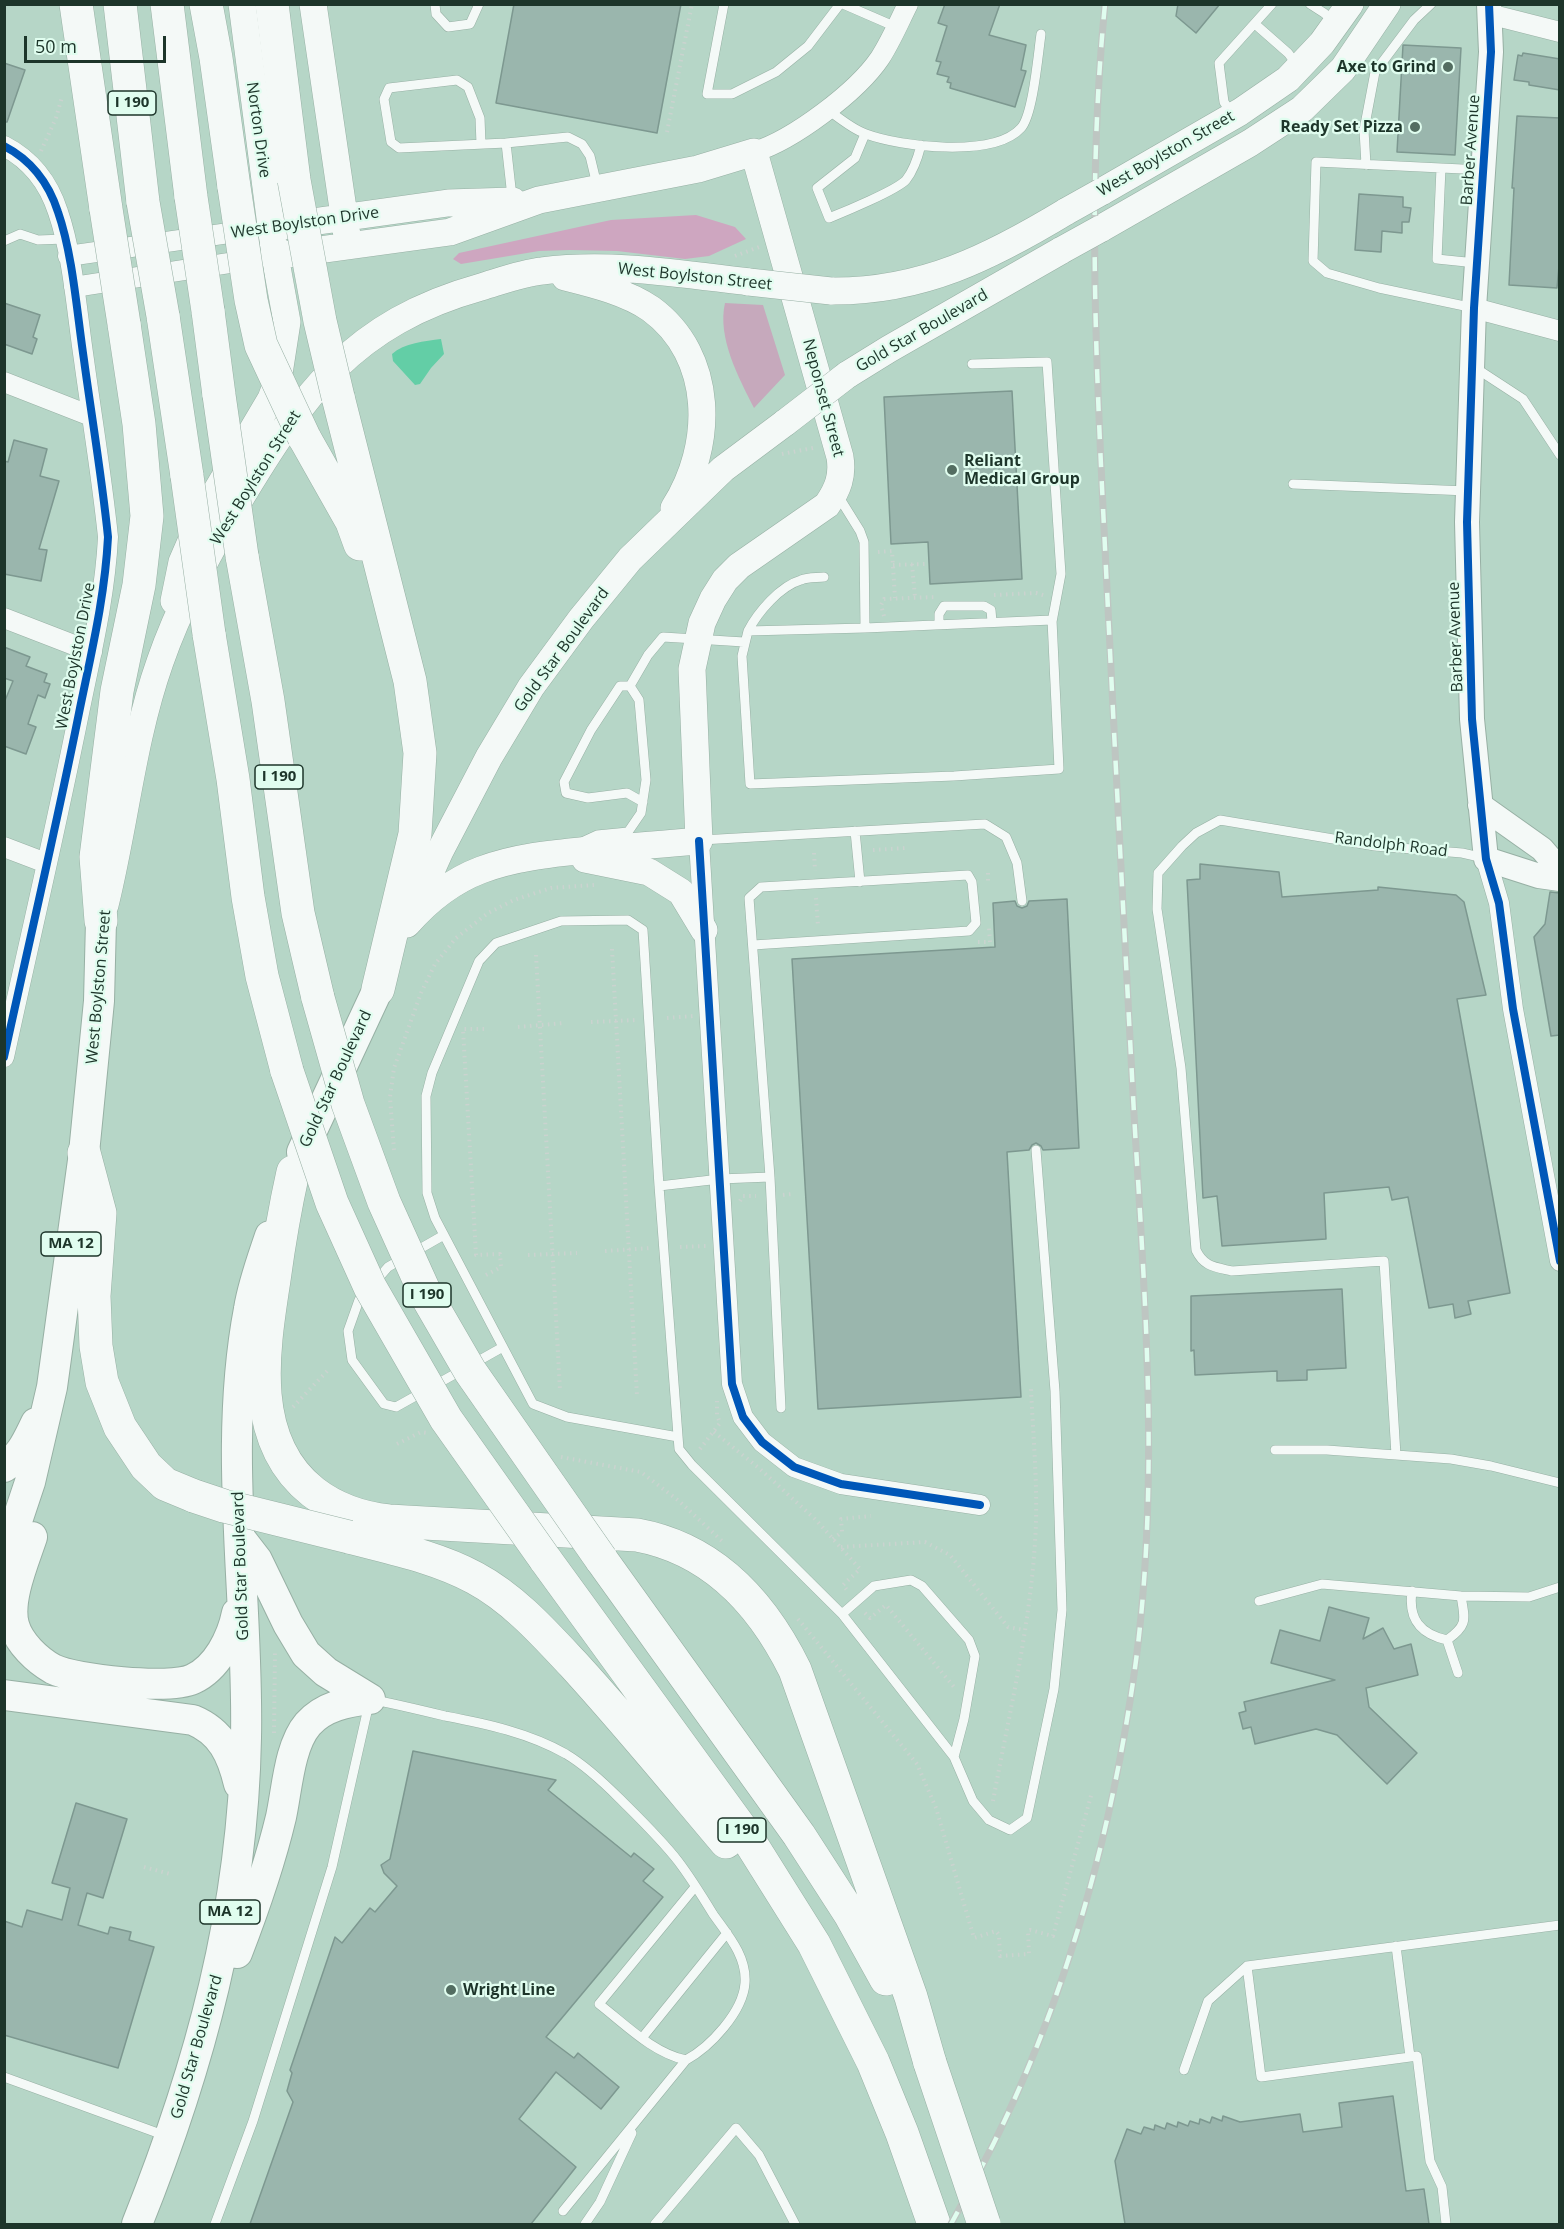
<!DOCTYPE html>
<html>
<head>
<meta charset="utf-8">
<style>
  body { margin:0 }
  #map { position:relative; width:1564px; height:2229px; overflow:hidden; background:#b6d6c7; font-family:"Open Sans",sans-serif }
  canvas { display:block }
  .frame { position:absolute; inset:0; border:6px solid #1d352a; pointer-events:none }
  .scale { position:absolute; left:24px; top:36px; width:142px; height:27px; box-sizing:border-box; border:3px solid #1d352a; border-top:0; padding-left:8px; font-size:18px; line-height:21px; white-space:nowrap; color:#1d352a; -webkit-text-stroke:4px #e0fdef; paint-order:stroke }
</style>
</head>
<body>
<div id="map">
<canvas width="1564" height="2229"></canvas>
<div class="frame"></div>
<div class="scale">50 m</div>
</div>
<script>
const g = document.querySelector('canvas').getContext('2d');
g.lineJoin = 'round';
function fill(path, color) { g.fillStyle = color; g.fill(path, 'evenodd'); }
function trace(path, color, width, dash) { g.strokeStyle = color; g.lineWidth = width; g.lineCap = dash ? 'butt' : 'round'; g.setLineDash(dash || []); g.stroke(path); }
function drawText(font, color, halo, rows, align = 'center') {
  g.font = font + ' "Open Sans",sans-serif'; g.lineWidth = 4.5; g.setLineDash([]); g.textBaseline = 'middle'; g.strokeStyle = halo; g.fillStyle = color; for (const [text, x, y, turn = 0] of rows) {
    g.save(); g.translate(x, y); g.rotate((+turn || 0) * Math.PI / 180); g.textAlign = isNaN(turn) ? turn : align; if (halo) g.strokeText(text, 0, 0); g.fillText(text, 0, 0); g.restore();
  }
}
const green = new Path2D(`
  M725 303 763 305 785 375 754 408C739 378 717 338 725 303Z`);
const forest = new Path2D(`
  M696 215 735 227 746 239 709 256 685 259 617 251 570 250 539 251 461 264 453 259 459 253 611 220Z`);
const water = new Path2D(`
  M441 339 444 354 431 368 420 384 415 385 393 361 392 354C404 343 425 341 441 339Z`);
const building = new Path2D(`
  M514 4H681L657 133 496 103Z
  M945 4H1000L989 35 1026 45 1021 70 1026 71 1015 107 950 88 951 83 947 82 949 77 937 74 941 62 936 61 947 26 938 23Z
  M1178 4H1220L1196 33 1176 16Z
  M1403 45 1461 48 1455 155 1397 152Z
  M1523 53 1560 59V90L1529 85V82L1514 80 1518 55 1522 56Z
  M4 63 25 70 7 122H4Z
  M1517 116 1560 118V255L1557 288 1509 285 1514 188H1512Z
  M1359 194 1403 197V207L1411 208 1409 222H1402V233L1382 231 1381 252 1355 250Z
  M4 303 40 315 33 337 37 339 32 354 4 344Z
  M1012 391 1022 579 930 584 928 542 891 544 884 397Z
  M14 440 47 449 40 476 59 481 39 549 47 550 41 581 4 574V461L8 462Z
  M4 647 30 657 26 666 47 674 44 682 50 684 45 698 38 695 28 724 36 727 26 754 4 746V703L13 681 4 678Z
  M1200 864 1279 872 1282 897 1378 890V887L1456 895 1464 902 1486 995 1457 999 1510 1293 1468 1301 1471 1314 1455 1318 1453 1304 1429 1308 1408 1197 1392 1200 1389 1187 1324 1193 1326 1239 1222 1246 1217 1196 1203 1198 1187 880 1200 879Z
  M1550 892 1560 893V1035L1551 1036 1534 937 1545 924Z
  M1067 899 1079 1148 1043 1150 1041 1146 1036 1143 1032 1145 1029 1150 1007 1152 1021 1397 818 1409 792 959 995 947 993 903 1015 901 1017 906 1022 908 1027 906 1029 901Z
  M1342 1289 1346 1368 1307 1370V1380L1277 1381V1371L1195 1375 1194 1350 1191 1351V1296Z
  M1329 1607 1369 1618 1363 1639 1383 1628 1394 1649 1411 1644 1418 1675 1366 1688 1369 1707 1417 1753 1387 1784 1337 1735 1316 1729 1255 1744 1251 1727 1243 1729 1239 1713 1246 1711 1244 1702 1335 1680 1271 1663 1280 1630 1320 1641Z
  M413 1751 556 1780 548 1790 631 1857 634 1853 654 1869 643 1881 663 1897 546 2037 574 2058 578 2053 619 2087 601 2109 556 2072 519 2119 576 2167 531 2224H250L293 2102 287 2091 292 2073 290 2070 335 1937 342 1943 370 1908 375 1912 397 1886 384 1873 381 1865 390 1859Z
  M76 1803 127 1819 103 1898 87 1893 78 1925 108 1934 110 1927 131 1932 129 1940 154 1947 118 2068 4 2035V1921L22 1927 27 1910 62 1920 70 1888 52 1883Z
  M1393 2096 1406 2191 1424 2189 1429 2224H1125L1115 2161 1127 2129 1141 2134 1144 2127 1154 2130 1155 2125 1165 2129 1167 2123 1177 2127 1178 2122 1188 2126 1190 2121 1199 2124 1200 2119 1210 2123 1212 2117 1222 2121 1223 2116 1240 2122 1300 2114 1303 2132 1342 2127 1339 2103Z`);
const path = new Path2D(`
  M667 132 692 4
  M41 151 56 118 62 97
  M735 256 759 247
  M782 454 813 448
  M878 552 892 551 895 598
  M912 564 915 597
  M893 565 925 564
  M994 595 1036 593 1046 596
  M884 616 881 605 884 599 936 597
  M873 850 905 848
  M814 853 815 871
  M988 873V885
  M816 898 818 926
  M978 942H990L989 928
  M612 949 637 1396
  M536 955 560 1390
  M667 1018 693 1016
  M591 1022 636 1020
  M518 1027 564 1023
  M394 1150 390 1097 394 1068 421 993 435 964 456 938 488 913 514 900 551 888 594 885
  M783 1195 792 1194
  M740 1201 743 1196H756
  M680 1247 707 1246
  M605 1251 652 1248
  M528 1255 577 1253
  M486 1275 501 1267 500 1254 476 1255 463 1029H486
  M293 1407 330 1368
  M714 1432 760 1469 816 1520 860 1569 843 1585 847 1590
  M397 1444 421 1432 427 1433
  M700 1449 720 1423 717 1415V1401
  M561 1457 641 1472 679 1501 722 1541
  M833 1539 842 1532 841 1519 871 1516
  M841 1547 925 1542 950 1555 1008 1627 1024 1630
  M865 1613 870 1618 886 1605 954 1687
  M798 1619 917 1764 936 1808 974 1938 996 1931 999 1935 1000 1956 1029 1954 1028 1931 1030 1930 1053 1936 1092 1792
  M274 1733 275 1650
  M993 1801C1010 1709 1033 1615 1036 1521 1037 1477 1033 1433 1031 1389
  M144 1867 170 1874`);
const service = new Path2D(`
  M435 4 436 14 448 27 470 24 479 4
  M724 4 707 94H732L776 72 808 46 840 4
  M843 4 896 27
  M1310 4 1324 13 1335 22
  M1255 24 1288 53 1298 66
  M827 109C839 118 852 129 866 134 901 147 994 158 1021 128 1033 115 1038 55 1041 34
  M1232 114 1224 102 1219 63 1272 4
  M865 134 855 158 817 188 829 218C844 212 897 190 906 180 914 170 918 157 921 145
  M506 143 512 197
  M481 144 480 118 468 87 457 80 389 88 384 99 391 142 399 148 506 143 568 137 582 144 590 156 597 185
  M1366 165 1364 130 1375 72 1414 20 1431 4
  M1441 168 1437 259 1476 263
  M4 241 20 234 38 240 65 239
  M1474 308 1379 288 1327 273 1313 261 1316 162 1483 170
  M972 364 1047 362 1061 574 1052 622
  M1474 367 1523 399 1560 455
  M1293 484 1468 491
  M837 494 860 531 864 542 865 628 1052 620 1059 769 954 776 750 784 742 656 748 631 865 628
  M939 625V614L944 606H984L991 610 992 622
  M748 631C758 612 780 586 801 580 808 577 817 578 824 577
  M630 686 648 655 663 637 744 642
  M855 831 860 882
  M701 840 985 824 1006 837 1017 863 1022 901
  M584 841 597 835 628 832 641 813 646 780 639 700 630 686H620L591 730 564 782 566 793 588 798 627 793 643 802
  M1484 858 1462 853 1375 846 1220 820 1196 833 1182 846 1158 873 1157 909 1181 1068 1196 1250C1204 1267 1215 1267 1232 1271L1384 1261 1396 1455 1451 1459 1491 1466 1560 1483
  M753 945 969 931 976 923 972 882 968 875 761 887 749 898 770 1177
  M659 1186 643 930 628 920 561 921 496 943 479 961 432 1073 426 1096 427 1193 435 1218 533 1404 567 1417 678 1437
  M375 1282 388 1267 444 1235
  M366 1292 359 1300 348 1331 352 1360 384 1404 396 1407 503 1347
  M781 1408 770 1177 720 1179 659 1186 679 1449 692 1465 842 1614 954 1757 964 1719 975 1656 969 1640 922 1586 911 1580 874 1586 842 1614
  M1275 1450H1327L1396 1455
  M1412 1591C1408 1619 1420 1634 1447 1640 1468 1625 1465 1620 1461 1596
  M1259 1601 1322 1584 1461 1596 1529 1597 1560 1587
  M1447 1640 1458 1673
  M954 1757 973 1801 989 1820 1010 1830 1027 1818 1054 1689 1062 1610 1055 1391 1036 1150
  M1396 1946 1410 2057 1417 2056 1430 2161 1442 2187 1446 2224
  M1247 1966 1261 2077 1410 2057
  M642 2038 727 1933
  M1184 2070 1208 2001 1247 1966 1560 1925
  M4 2077 166 2136
  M563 2211 686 2060
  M215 2224 253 2121 332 1867 370 1699C395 1704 420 1710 445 1716 487 1724 529 1733 566 1754 586 1766 603 1782 619 1798 639 1818 660 1838 678 1861 691 1878 702 1896 713 1914 727 1934 747 1956 745 1983 743 2012 710 2047 686 2060 653 2053 626 2025 599 2004L695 1887
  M585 2224 600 2202 632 2133
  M655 2224 736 2128 759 2155 795 2224`);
const minor = new Path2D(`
  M1489 14 1560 32
  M4 146C31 160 49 184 58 212 73 255 77 314 84 360 92 419 102 478 108 537 105 597 91 654 79 713 56 828 29 942 4 1057
  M754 152C793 140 857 92 880 58 891 41 899 22 908 4
  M68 256 250 230
  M74 287 255 259
  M1474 308 1560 331
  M4 382 91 416
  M4 618 92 652
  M699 841 732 1384 743 1417 762 1442 794 1467 841 1484 980 1505
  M4 847 46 863
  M1486 859 1499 903 1513 1009 1560 1261`);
const tertiary = new Path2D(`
  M1489 4 1491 52 1474 308 1467 522 1472 719 1486 859 1539 876 1560 879
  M1480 805 1542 849 1560 870`);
const secondary = new Path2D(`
  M313 4 347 236
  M1101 192 1240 112 1288 79 1322 43 1350 4
  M283 226 448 203 513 201
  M1100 229 1250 143 1302 109 1343 69 1387 4
  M275 256 450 232 539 200 698 169 754 152 840 457C843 476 838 489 827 505L739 566 725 580 713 599 702 623 692 669 699 841C665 844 632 847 598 849 559 853 518 856 481 870 452 881 427 901 407 924
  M565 277C593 284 626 292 651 309 715 356 714 446 674 508
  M831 291C922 292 991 257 1067 211
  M847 375 889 349 1062 250
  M174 601 182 562 195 532 210 502 271 399 278 380 287 322 275 256 242 4
  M585 859 649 872 681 892 704 930
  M105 905C125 825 132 741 160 662 179 607 208 554 237 504 303 394 352 323 481 287 501 281 522 273 542 271 610 262 681 274 749 282
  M413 911 440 851 489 757 531 687 581 619 630 559 723 469 786 422`);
const primary = new Path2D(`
  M302 1152 378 989
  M4 1467C21 1457 28 1439 36 1423
  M32 1537C24 1561 7 1600 14 1625 19 1643 37 1660 53 1669 75 1680 170 1690 193 1679 217 1668 232 1638 237 1613
  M240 1538 257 1560 288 1624 306 1654 326 1672 370 1699
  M4 1560 30 1482 52 1387 84 1153 99 1001 101 921
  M4 1695 193 1720C222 1732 232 1755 239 1784
  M237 1953C254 1909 270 1863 281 1817 287 1790 289 1746 308 1724 324 1706 347 1702 370 1699
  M137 2224C200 2067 243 1909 246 1738 249 1596 222 1450 249 1309 253 1284 262 1260 270 1236`);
const motorway = new Path2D(`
  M76 4 106 209
  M120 4 143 202
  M167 4 191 197
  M206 4 216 58 234 187
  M272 4 294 180
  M208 311 219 395
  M163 316 187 476
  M338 397 410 681 420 753 415 834 378 989
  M304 437 352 522 360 544
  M242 556 268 701 298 913 318 998
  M209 634 233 779 248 897 262 976 287 1071
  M101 921 96 857 117 691 139 585 147 516 139 424 124 324
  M84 1153 100 1213 94 1296 96 1346 102 1382 120 1427 146 1466 165 1484 194 1496
  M293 1172C285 1208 279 1243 274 1280 263 1351 248 1441 313 1492 335 1509 362 1518 389 1521L637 1535C713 1549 762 1603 795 1670L911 1997 930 2063
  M349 1537C391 1548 436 1557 475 1578 514 1599 544 1633 574 1665 627 1723 676 1783 726 1842
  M545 1559 745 1834 814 1944 873 2062 902 2133 934 2224
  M601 1559 799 1835 850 1914 886 1979`);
const rail = new Path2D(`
  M951 2224C969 2191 987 2158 1003 2124 1071 1981 1113 1824 1135 1668 1160 1485 1145 1298 1134 1114 1124 925 1114 737 1105 548 1096 367 1087 185 1105 4`);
const secondaryBridge = new Path2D(`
  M1067 211 1101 192
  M1062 250 1100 229
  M749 282 831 291
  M786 422 847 375`);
const motorwayBridge = new Path2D(`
  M294 180 320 321 338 397
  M234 187 251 300 261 345 304 437
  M191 197 208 311
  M143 202 163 316
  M106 209 124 324
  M219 395 242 556
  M187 476 209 634
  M318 998 348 1104 384 1202 426 1295 470 1371 601 1559
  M287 1071 332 1203 370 1287 446 1419 545 1559
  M194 1496 224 1506 349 1537
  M930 2063 984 2224`);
const cycleway = new Path2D(`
  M1489 4 1491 52 1474 308 1467 522 1472 719 1486 859 1499 903 1513 1009 1560 1261
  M4 146C31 160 49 184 58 212 73 255 77 314 84 360 92 419 102 478 108 537 105 597 91 654 79 713 56 828 29 942 4 1057
  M699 841 732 1384 743 1417 762 1442 794 1467 841 1484 980 1505`);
const markers = [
  [1448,67,6,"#536d61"],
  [1415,127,6,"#536d61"],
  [952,470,6,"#536d61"],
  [451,1990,6,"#536d61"]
];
const shields = [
  [132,103,48],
  [279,777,48],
  [71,1244,60],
  [427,1295,48],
  [742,1830,48],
  [230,1912,60]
];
const shieldNames = [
  ["I 190",132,103],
  ["I 190",279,777],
  ["MA 12",71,1244],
  ["I 190",427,1295],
  ["I 190",742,1830],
  ["MA 12",230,1912]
];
const poiNames = [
  ["Axe to Grind",1436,67],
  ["Ready Set Pizza",1403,127],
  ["Reliant",964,461,"left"],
  ["Medical Group",964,479,"left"],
  ["Wright Line",463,1990,"left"]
];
const streetNames = [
  ["Norton Drive",258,130,82],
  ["Barber Avenue",1471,150,-86],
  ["West Boylston Street",1166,154,-30],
  ["West Boylston Drive",305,223,-8],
  ["West Boylston Street",695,277,6],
  ["Gold Star Boulevard",922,331,-30],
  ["Neponset Street",823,398,75],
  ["West Boylston Street",256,478,-58],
  ["Barber Avenue",1456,637,-92],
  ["Gold Star Boulevard",562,650,-54],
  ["West Boylston Drive",76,656,-79],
  ["Randolph Road",1391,845,7],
  ["West Boylston Street",99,987,-85],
  ["Gold Star Boulevard",336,1079,-65],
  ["Gold Star Boulevard",241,1566,-92],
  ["Gold Star Boulevard",197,2047,-74]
];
fill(green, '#c6a9bc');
fill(forest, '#cea6c0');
fill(water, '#63cea6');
fill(building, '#9ab6ad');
trace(building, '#7d9890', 1.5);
trace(service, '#97b0a4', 10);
trace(minor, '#97b0a4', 21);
trace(tertiary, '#97b0a4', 26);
trace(secondary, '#97b0a4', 28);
trace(primary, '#97b0a4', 32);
trace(motorway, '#97b0a4', 34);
trace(path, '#cad3cf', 4, [1.5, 4.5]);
trace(service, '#f4f9f7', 9);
trace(minor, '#f4f9f7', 20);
trace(tertiary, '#f4f9f7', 24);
trace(secondary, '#f4f9f7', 27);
trace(primary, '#f4f9f7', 30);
trace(motorway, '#f4f9f7', 33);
trace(rail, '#bec6c2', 7);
trace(rail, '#e0fdef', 4.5, [14]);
trace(secondaryBridge, '#97b0a4', 28, []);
trace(motorwayBridge, '#97b0a4', 34, []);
trace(secondaryBridge, '#f4f9f7', 27);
trace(motorwayBridge, '#f4f9f7', 33);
trace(cycleway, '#0057b8', 8);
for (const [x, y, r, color] of markers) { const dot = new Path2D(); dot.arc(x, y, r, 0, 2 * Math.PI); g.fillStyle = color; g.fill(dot); trace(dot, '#e0fdef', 2); }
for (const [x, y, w] of shields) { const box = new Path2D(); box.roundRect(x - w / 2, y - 12, w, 24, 4.5); g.fillStyle = '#e0fdef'; g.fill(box); trace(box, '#1d352a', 1.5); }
drawText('bold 15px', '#1d352a', null, shieldNames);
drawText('bold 16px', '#1d352a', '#e0fdef', poiNames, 'right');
drawText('16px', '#1d352a', '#e0fdef', streetNames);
</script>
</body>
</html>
